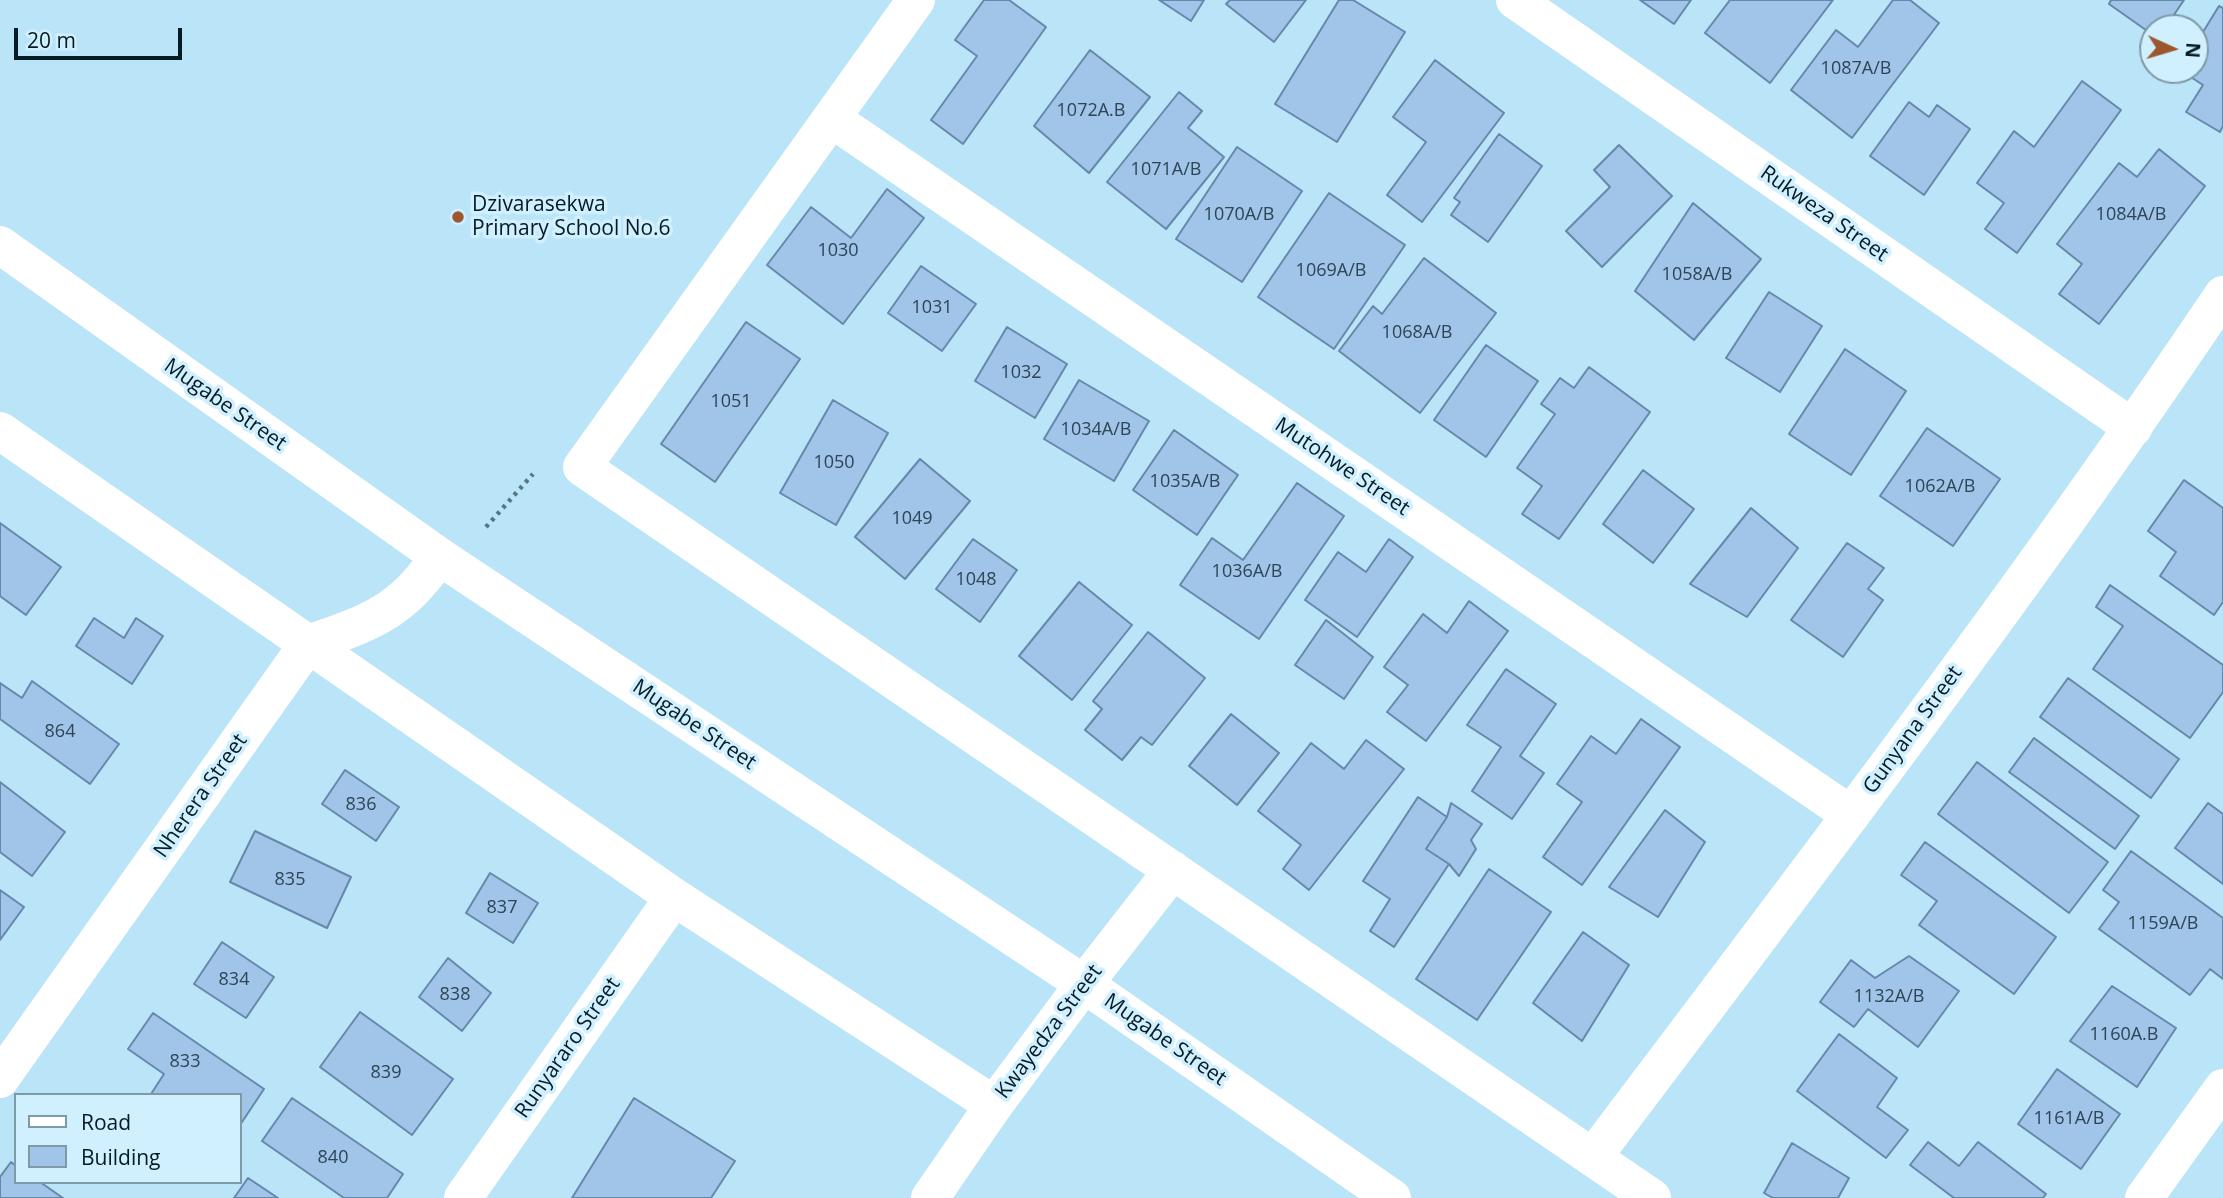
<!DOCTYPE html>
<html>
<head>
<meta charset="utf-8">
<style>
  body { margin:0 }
  #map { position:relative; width:2223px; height:1198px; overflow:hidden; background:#bae4f8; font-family:"Open Sans",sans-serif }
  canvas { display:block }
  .legend { position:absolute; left:14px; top:1093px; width:228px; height:91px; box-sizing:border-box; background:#d0efff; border:2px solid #7f9aa7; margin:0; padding:9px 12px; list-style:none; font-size:21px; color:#061b24 }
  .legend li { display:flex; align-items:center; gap:14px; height:35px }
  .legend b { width:35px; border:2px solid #7f9aa7 }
  .north { position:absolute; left:2139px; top:14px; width:70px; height:70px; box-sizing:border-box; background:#d0efff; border:2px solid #7f9aa7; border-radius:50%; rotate:94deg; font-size:19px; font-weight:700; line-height:28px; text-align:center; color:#061b24 }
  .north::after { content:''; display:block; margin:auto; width:24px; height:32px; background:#9d572d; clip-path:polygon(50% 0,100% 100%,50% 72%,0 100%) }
  .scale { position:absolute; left:14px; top:28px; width:168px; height:32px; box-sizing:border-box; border:4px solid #061b24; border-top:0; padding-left:9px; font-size:21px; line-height:24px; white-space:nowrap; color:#061b24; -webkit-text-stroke:5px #d0efff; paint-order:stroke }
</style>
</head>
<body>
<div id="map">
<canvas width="2223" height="1198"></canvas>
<ul class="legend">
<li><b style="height:9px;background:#fff"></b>Road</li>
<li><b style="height:19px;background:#a1c4e9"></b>Building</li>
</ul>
<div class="north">N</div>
<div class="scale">20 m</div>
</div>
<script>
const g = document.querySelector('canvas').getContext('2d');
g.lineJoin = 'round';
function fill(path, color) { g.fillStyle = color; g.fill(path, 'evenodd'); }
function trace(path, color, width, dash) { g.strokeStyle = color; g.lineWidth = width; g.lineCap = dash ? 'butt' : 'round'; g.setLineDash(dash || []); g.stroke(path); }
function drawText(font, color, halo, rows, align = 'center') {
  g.font = font + ' "Open Sans",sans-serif'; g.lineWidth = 7; g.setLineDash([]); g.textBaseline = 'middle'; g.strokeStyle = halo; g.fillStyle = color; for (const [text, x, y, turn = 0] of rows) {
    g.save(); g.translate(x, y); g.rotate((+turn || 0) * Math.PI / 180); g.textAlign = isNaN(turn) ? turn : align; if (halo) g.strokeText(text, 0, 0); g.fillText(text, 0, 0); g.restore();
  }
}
const building = new Path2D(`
  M984 0H1009L1046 27 963 144 931 120 977 56 955 40Z
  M1159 0H1204L1191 21Z
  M1230 0H1306L1274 42 1226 4Z
  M1339 0H1353L1405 32 1337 142 1275 104Z
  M1640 0H1691L1674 24Z
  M1730 0H1833L1770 83 1705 33Z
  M1893 0H1910L1939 23 1852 138 1791 90 1836 30 1858 47Z
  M2111 0H2184L2165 28H2153V35L2109 4Z
  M2219 6 2223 8V126L2220 132 2186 112 2203 85 2180 70H2195V45Z
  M1090 50 1150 97 1089 173 1034 126Z
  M1435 60 1504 113 1422 222 1387 195 1426 142 1393 117Z
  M2082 81 2121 110 2017 253 1985 229 2004 203 1977 183 2014 131 2034 147Z
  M1179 92 1202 111 1188 128 1224 157 1166 229 1107 182Z
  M1909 102 1929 117 1937 105 1970 129 1924 195 1870 156Z
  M1499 134 1542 166 1488 242 1451 215 1460 202 1454 198Z
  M1619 145 1672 196 1602 267 1566 231 1610 187 1594 170Z
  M1237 147 1302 191 1242 282 1176 239Z
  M2159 149 2205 186 2099 324 2059 294 2082 264 2057 244 2119 163 2137 177Z
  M887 189 924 218 843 324 767 265 811 207 851 238Z
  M1329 193 1405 245 1334 349 1258 297Z
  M1693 203 1761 259 1694 340 1635 291Z
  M1424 258 1496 313 1420 413 1339 351 1373 306 1382 314Z
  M921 266 976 304 942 351 888 313Z
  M1769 292 1822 326 1780 392 1726 358Z
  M746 322 800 359 715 482 661 444Z
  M1007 327 1067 364 1035 418 975 381Z
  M1486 345 1538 381 1486 457 1434 420Z
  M1845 349 1906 391 1851 475 1789 434Z
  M1589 367 1650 412 1559 539 1522 514 1542 486 1517 468 1555 414 1541 404 1560 378 1574 388Z
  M1079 380 1149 421 1114 481 1044 439Z
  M833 400 888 433 836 525 780 493Z
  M1927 428 2000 479 1953 546 1880 496Z
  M1174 430 1238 475 1197 535 1133 490Z
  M920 459 970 501 905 579 855 537Z
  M1643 470 1694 509 1653 563 1603 524Z
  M2184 480 2223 508V602L2214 615 2160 576 2176 552 2148 531Z
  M1297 483 1344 516 1259 639 1180 585 1212 538 1243 560Z
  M1751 508 1798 548 1747 617 1690 584Z
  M0 523 61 567 26 615 0 596Z
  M973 539 1017 570 980 622 936 589Z
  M1389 539 1413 557 1357 637 1305 600 1338 552 1366 572Z
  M1847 543 1884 568 1868 589 1883 600 1843 657 1791 620Z
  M1079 582 1132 625 1072 700 1019 656Z
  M2110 585 2223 665V692L2190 738 2093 669 2123 626 2096 607Z
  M1469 601 1508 631 1426 741 1387 712 1408 685 1384 667 1423 614 1447 633Z
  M94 618 124 638 136 618 163 636 132 684 76 646Z
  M1326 620 1373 657 1344 699 1295 665Z
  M1148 632 1205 678 1152 745 1141 737 1122 760 1085 730 1102 709 1093 701Z
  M1506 669 1556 704 1520 756 1544 773 1512 819 1472 791 1501 747 1467 725Z
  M2068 678 2179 759 2151 798 2040 717Z
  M32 681 119 744 90 784 0 719V683L22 698Z
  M1231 714 1279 753 1237 805 1189 766Z
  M1641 719 1680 747 1582 885 1543 857 1582 802 1557 784 1591 736 1616 754Z
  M2034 738 2139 816 2115 849 2009 772Z
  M1366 740 1404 769 1309 890 1283 869 1301 845 1258 811 1311 743 1344 769Z
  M1977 762 2108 862 2069 913 1938 814Z
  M345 770 399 807 376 841 322 804Z
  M0 782 65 832 32 876 0 852Z
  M1418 797 1447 817 1426 849 1449 864 1394 947 1370 931 1390 899 1363 881Z
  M1451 803 1482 824 1471 840 1476 849 1459 876 1449 864 1426 849 1447 817Z
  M2208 803 2223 814V884L2175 848Z
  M1665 810 1705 842 1658 917 1609 887Z
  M255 831 351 877 327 928 230 882Z
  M1925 842 2056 937 2014 994 1919 925 1937 901 1901 875Z
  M2131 851 2223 918V979L2210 969 2190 995 2099 929 2119 902 2103 890Z
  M1489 869 1551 912 1477 1020 1416 979Z
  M490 873 538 903 513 943 466 913Z
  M0 890 24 907 0 940Z
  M1583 932 1629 965 1582 1041 1533 1003Z
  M222 942 274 977 246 1018 194 984Z
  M1909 956 1959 991 1918 1047 1868 1009 1854 1027 1820 1002 1851 960 1875 978Z
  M448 958 491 993 462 1031 419 997Z
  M2112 986 2176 1028 2137 1087 2070 1041Z
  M360 1012 453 1079 412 1135 320 1067Z
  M153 1013 264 1089 240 1125V1095L151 1094 164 1074 128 1049Z
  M1839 1034 1897 1078 1877 1107 1908 1130 1886 1158 1797 1091Z
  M2057 1069 2120 1114 2081 1169 2018 1124Z
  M292 1098 403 1174 387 1198H344L262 1141Z
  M634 1098 735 1161 711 1198H572Z
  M1928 1142 1959 1166 1978 1142 2046 1194 2043 1198H1954L1910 1165Z
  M1792 1143 1849 1178 1838 1198H1773L1764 1193Z
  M11 1162 16 1166V1182H40L63 1198H0V1177Z
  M248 1178 278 1198H234Z`);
const path = new Path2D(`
  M486 527 533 474`);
const minor = new Path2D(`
  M916 0 582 467 1652 1198
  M1515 0 2133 428
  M832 119 1851 815
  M0 431 674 897 994 1105
  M1084 984 1173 870
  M0 1079 308 644C343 632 380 621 407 595 420 584 429 570 440 557
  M1593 1157C1807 873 2024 591 2223 295
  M463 1198 674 897
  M2144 1198 2223 1088`);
const tertiary = new Path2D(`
  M0 245 440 557 1084 984 1392 1198
  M930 1198 994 1105 1084 984`);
const markers = [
  [458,217,7,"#9d572d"]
];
const numberNames = [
  ["1087A/B",1856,69],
  ["1072A.B",1091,111],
  ["1071A/B",1166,170],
  ["1070A/B",1239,215],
  ["1084A/B",2131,215],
  ["1030",838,251],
  ["1069A/B",1331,271],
  ["1058A/B",1697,275],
  ["1031",932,308],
  ["1068A/B",1417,333],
  ["1032",1021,373],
  ["1051",731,402],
  ["1034A/B",1096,430],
  ["1050",834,463],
  ["1035A/B",1185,482],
  ["1062A/B",1940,487],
  ["1049",912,519],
  ["1036A/B",1247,572],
  ["1048",976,580],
  ["864",60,732],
  ["836",361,805],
  ["835",290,880],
  ["837",502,908],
  ["1159A/B",2163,924],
  ["834",234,980],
  ["838",455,995],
  ["1132A/B",1889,997],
  ["1160A.B",2124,1035],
  ["833",185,1062],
  ["839",386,1073],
  ["1161A/B",2069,1119],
  ["840",333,1158]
];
const poiNames = [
  ["Dzivarasekwa",472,205],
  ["Primary School No.6",472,229]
];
const streetNames = [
  ["Rukweza Street",1824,214,35],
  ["Mugabe Street",225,405,35],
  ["Mutohwe Street",1342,467,34],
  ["Mugabe Street",694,725,34],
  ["Gunyana Street",1913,730,-54],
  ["Nherera Street",201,796,-55],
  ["Kwayedza Street",1049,1032,-53],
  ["Mugabe Street",1165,1040,35],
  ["Runyararo Street",568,1048,-55]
];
fill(building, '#a1c4e9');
trace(building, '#68a', 2);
trace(path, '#577683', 4.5, [3.5, 5]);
trace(minor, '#fff', 38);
trace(tertiary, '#fff', 38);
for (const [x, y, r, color] of markers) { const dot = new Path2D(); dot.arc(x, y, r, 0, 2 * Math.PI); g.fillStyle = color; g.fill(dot); trace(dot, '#d0efff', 2.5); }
drawText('18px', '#2d4555', null, numberNames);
drawText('21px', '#061b24', '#d0efff', poiNames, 'left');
drawText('21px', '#061b24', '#d0efff', streetNames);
</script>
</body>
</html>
